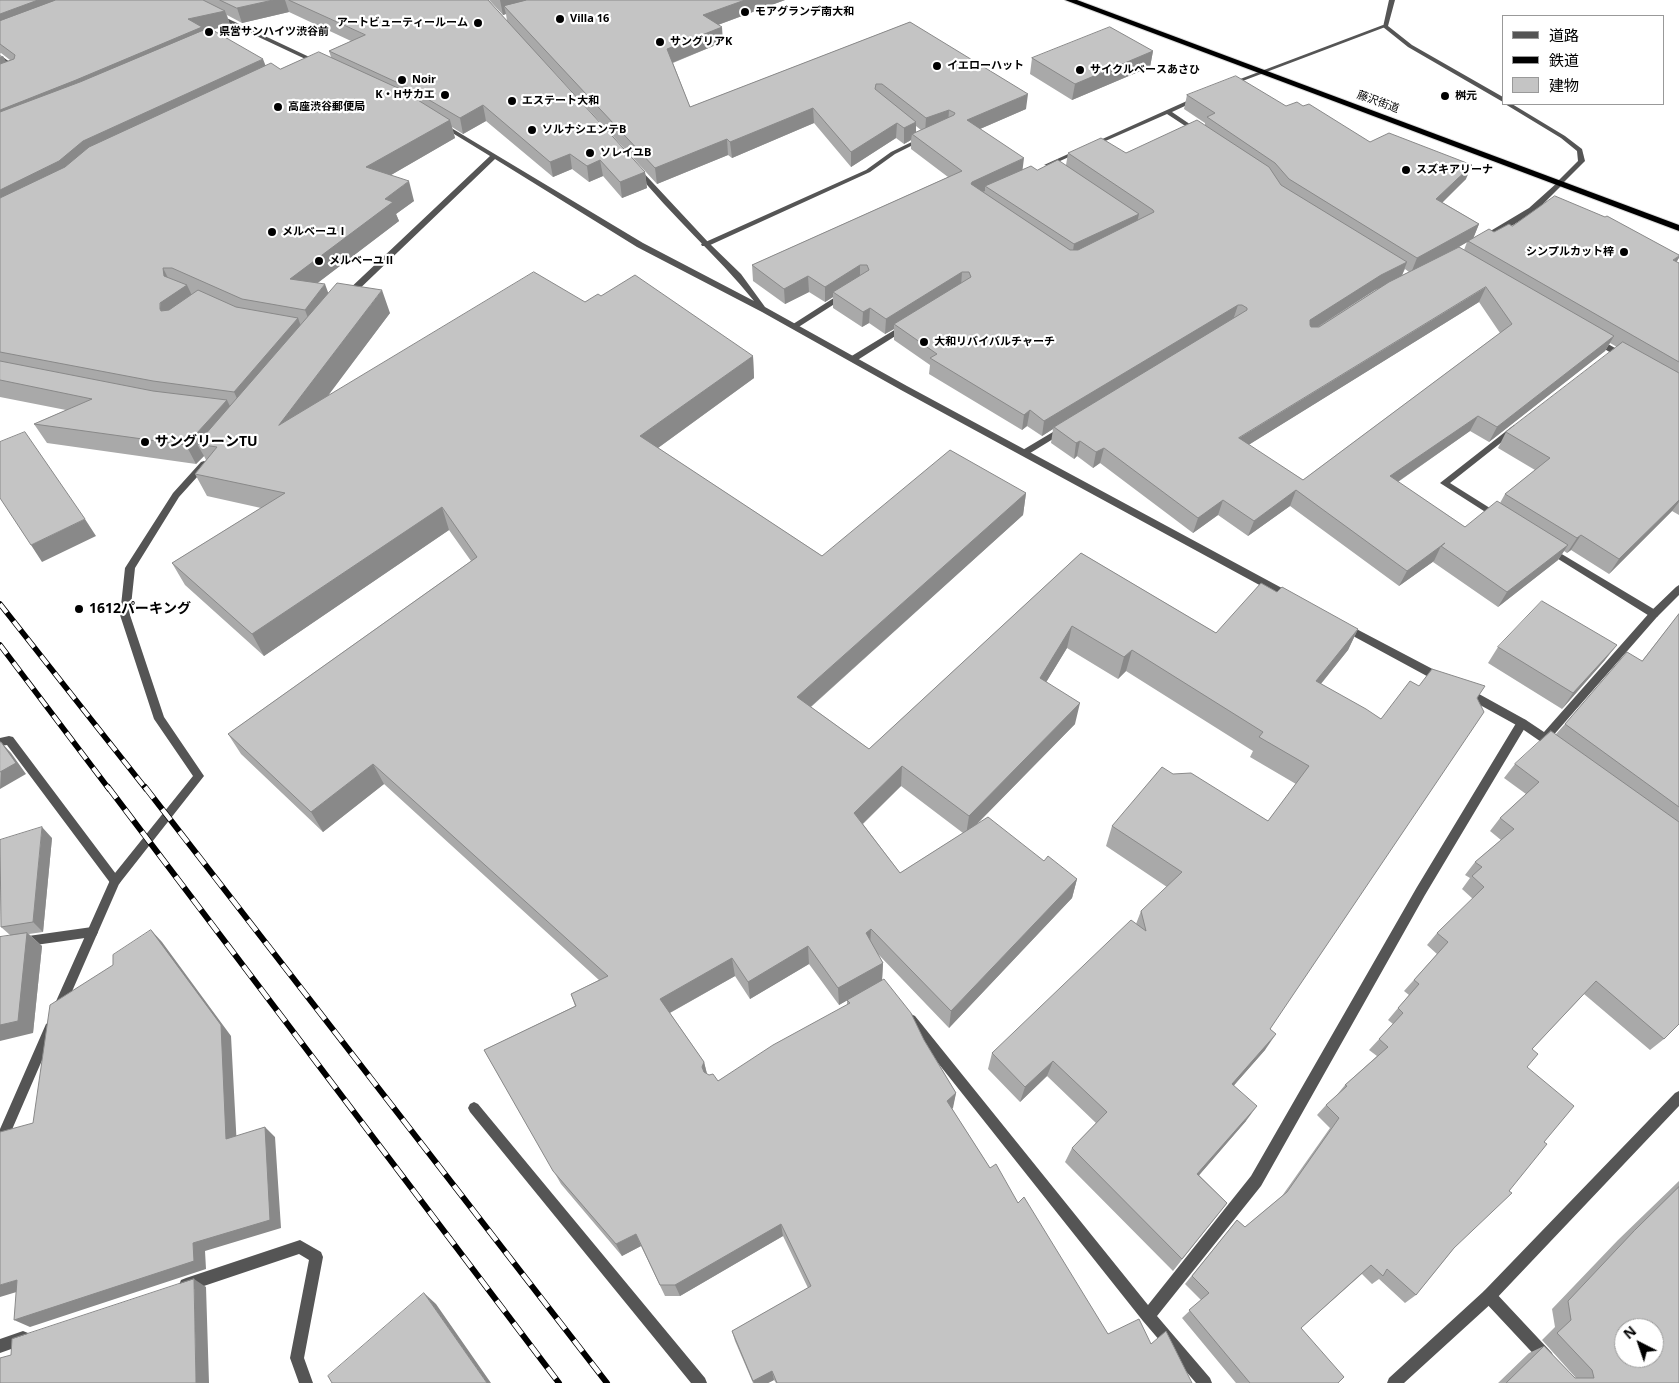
<!DOCTYPE html>
<html>
<head>
<meta charset="utf-8">
<style>
  body { margin:0 }
  #map { position:relative; width:1679px; height:1383px; overflow:hidden; background:#fff; font-family:"Open Sans","Noto Sans JP",sans-serif }
  canvas { display:block }
  .legend { position:absolute; left:1502px; top:15px; width:162px; height:90px; box-sizing:border-box; background:#fff; border:1px solid #999; margin:0; padding:6px 9px; list-style:none; font-size:15px; color:#000 }
  .legend li { display:flex; align-items:center; gap:10px; height:25px }
  .legend b { width:25px; border:1px solid #999 }
  .north { position:absolute; left:1614px; top:1318px; width:50px; height:50px; box-sizing:border-box; background:#fff; border:1px solid #999; border-radius:50%; rotate:319deg; font-size:14px; font-weight:700; line-height:20px; text-align:center; color:#000 }
  .north::after { content:''; display:block; margin:auto; width:18px; height:22px; background:#000; clip-path:polygon(50% 0,100% 100%,50% 72%,0 100%) }
</style>
</head>
<body>
<div id="map">
<canvas width="1679" height="1383"></canvas>
<ul class="legend">
<li><b style="height:6px;background:#555"></b>道路</li>
<li><b style="height:6px;background:#000"></b>鉄道</li>
<li><b style="height:14px;background:#c4c4c4"></b>建物</li>
</ul>
<div class="north">N</div>
</div>
<script>
const g = document.querySelector('canvas').getContext('2d');
g.lineJoin = 'round';
function trace(path, color, width, dash) { g.strokeStyle = color; g.lineWidth = width; g.lineCap = dash ? 'butt' : 'round'; g.setLineDash(dash || []); g.stroke(path); }
function fill(path, color) { g.fillStyle = color; g.fill(path, 'evenodd'); }
function drawText(font, color, halo, rows, align = 'center') {
  g.font = font + ' "Open Sans","Noto Sans JP",sans-serif'; g.lineWidth = 4.5; g.setLineDash([]); g.textBaseline = 'middle'; g.strokeStyle = halo; g.fillStyle = color; for (const [text, x, y, turn = 0] of rows) {
    g.save(); g.translate(x, y); g.rotate((+turn || 0) * Math.PI / 180); g.textAlign = isNaN(turn) ? turn : align; if (halo) g.strokeText(text, 0, 0); g.fillText(text, 0, 0); g.restore();
  }
}
const service = new Path2D(`
  M1383 25 1388 26 1232 85 1227 84Z
  M246 27 248 28V30L215 44 210 43Z
  M0 55 21 70V72L0 82V78L14 71 0 60Z
  M1198 96 1200 97V99L1172 112 1200 131V133H1196L1167 114 1094 146 1089 145Z
  M920 138 925 139 895 154 870 172 708 246H702L701 244 866 170 891 152Z
  M1077 150 1082 151 1049 166 1044 165Z
  M1558 182 1564 183 1535 212 1488 240H1482V236L1529 208Z
  M840 294H846L847 296 797 328H791L790 326Z
  M901 326H907L908 328 856 361H850V357Z
  M1596 337 1627 355V359H1621L1593 342 1592 340Z
  M1514 425 1518 428 1517 430 1450 483 1501 515 1502 517 1498 520 1440 483Z
  M1063 426 1066 427V431L1027 455H1021L1020 453 1021 451Z
  M1550 547 1657 611 1659 614 1657 617H1651L1547 552 1545 550 1547 548Z
  M1522 719 1526 720 1527 723 1526 726 1425 895 1261 1186 1157 1316 1210 1378 1212 1383H1196L1143 1321 907 1024 905 1020 907 1016 911 1014 915 1016 1148 1305 1251 1176 1417 887 1518 720Z
  M9 736 13 737 119 878 121 881 119 884 115 886 111 884 7 745 0 746V738Z
  M92 927 96 928 98 932 96 936 92 937 0 950V940Z
  M474 1102 478 1104 705 1378 707 1383H691L470 1112 468 1108 470 1104Z
  M1489 1289 1494 1291 1552 1353 1554 1358 1552 1363 1547 1365 1542 1363 1484 1301 1482 1296 1484 1291Z`);
const minor = new Path2D(`
  M1389 0H1395L1388 26 1412 45 1503 97V102L1408 47 1383 27Z
  M218 14 320 62 321 63 316 64 216 17 215 16Z
  M1505 104H1512L1565 136 1582 149 1585 161 1562 184 1556 183 1578 161 1577 151 1561 138Z
  M443 123 643 243 754 301C717 255 671 216 634 169L639 168 708 242 741 274 765 307 907 386 1293 594 1295 597 1293 600H1287L901 390 762 312 637 247 495 159 351 297H345V293L490 156 441 126 440 125Z
  M204 461 207 462 208 464 207 466 179 497 135 568 130 615 164 717 204 776 119 884 63 1012 59 1014 55 1012 53 1008 111 878 193 776 154 719 120 615 125 568 173 493 201 462Z
  M1679 585V595L1657 617 1551 738 1559 745 1558 748H1550L1518 726 1462 695 1461 692 1462 689H1470L1526 720 1544 732 1651 611 1676 587Z
  M1345 623 1444 675 1445 678 1444 681H1436L1342 630 1340 627Z
  M50 1022 54 1024 56 1028 4 1148 0 1150V1129L46 1024Z
  M1679 1091V1106L1494 1301 1404 1383H1387L1389 1378 1484 1291 1675 1093Z
  M300 1240 321 1252 323 1257 304 1358 313 1383H299L290 1358 309 1260 299 1254 186 1292 181 1290 179 1285 181 1280 186 1278Z
  M23 1331 28 1333 30 1338 28 1343 0 1353V1339Z`);
const trunk = new Path2D(`
  M1065 0H1077L1679 225V231Z`);
const railFar1 = new Path2D(`
  M0 604 146 789
  M0 645 109 789`);
const rail = new Path2D(`
  M108 787 559 1383
  M145 787 607 1383`);
const wall = new Path2D(`
  M0 0H488L645 172 647 188 622 198 603 176 589 182 572 169 553 177 486 121 463 134 452 127 455 138 391 175 414 201 396 214 399 221 317 283 328 293 390 313 327 396 601 296 753 356 754 378 658 448 822 556 1026 493 1023 515 811 707 869 749 1081 553 1216 633 1277 592 1358 629 1348 650 1321 684 1381 719 1419 686 1478 699 1270 1029 1265 1050 1234 1085 1246 1121 1199 1175 1227 1203 1173 1271 1065 1162 1072 1148 1096 1123 1047 1076 1020 1102 988 1069 992 1053 1136 924 1141 911 1167 887 1106 846 1112 826 1173 774 1268 821 1296 784 1250 757 1253 751 1126 671 1118 679 1067 648 1046 682 1075 724 976 825 1077 879 1072 898 949 1028 878 954 883 963 882 980 924 1040 956 1093 952 1109 990 1168 1018 1203 1108 1334 1151 1344 1192 1383H776L774 1380 768 1383H753L735 1341 732 1331 808 1288 783 1236 680 1296H665L641 1246 622 1256 561 1184 484 1050 575 1006 571 994 599 980 384 784 323 832 241 754 228 734 471 561 449 530 264 656 185 585 172 563 261 508 207 496 195 474 206 460 204 456 196 464 47 443 34 424 66 410 0 397ZM289 12 351 41 329 51 331 57 280 69 265 66 212 30 230 25 227 15 242 23ZM1 53 10 60 6 62 0 54ZM901 786 963 833 900 873 863 824ZM809 964 839 1005 847 1000V1005L718 1081 707 1074 704 1062 670 1013 735 976 750 999Z
  M489 0H785L718 25 723 42 673 63 690 107 910 22 1026 109 980 129 1022 170H1037L1066 165 1068 153H1126L1205 125V123L1184 109 1187 95 1286 106H1303L1370 142 1466 179 1442 202 1479 224 1473 238 1494 232 1512 226 1676 262 1679 263V515L1672 511 1609 574 1571 550 1567 553 1564 551 1558 560 1498 607 1433 562 1434 561 1399 586 1290 506 1248 536 1218 515 1193 533 1100 463 1093 468 1077 456 1074 459 1051 443 1053 429 1042 436 1027 426 1022 430 929 374 930 365 894 340V329L885 334 869 323 862 327 833 308V297L825 302 809 292 785 304 753 281 752 265 948 177 911 149V140L904 144 896 138 851 167 814 123 732 158 728 155 657 184 507 21 506 14 503 15ZM916 126 921 130 916 132ZM1467 242 1464 250 1459 247ZM1405 269 1409 272 1402 275ZM1379 288 1318 327 1375 290ZM1479 302 1500 333 1303 480 1248 445ZM1610 343 1617 347 1506 432 1498 448 1535 470 1505 494 1500 503 1465 527 1398 482 1470 431 1489 442 1605 351Z
  M1153 51 1150 67 1072 100 1030 74 1032 58Z
  M1679 614V1024L1664 1039 1650 1050 1584 994 1532 1049 1527 1067 1454 1248 1416 1295 1405 1303 1379 1279 1372 1284 1362 1274 1301 1328 1338 1383H1236L1182 1318 1201 1300 1185 1284 1237 1220 1245 1227 1282 1196 1330 1128 1317 1115 1326 1105 1336 1096 1345 1085 1377 1056 1369 1050 1393 1024 1388 1020 1409 995 1404 991 1437 954 1427 945 1437 933 1473 899 1462 889 1470 878 1465 875 1475 862 1501 840 1490 831 1500 818 1526 794 1504 778 1515 764 1556 734 1565 724 1642 661Z
  M1498 647 1605 660 1562 709 1488 663Z
  M52 838 43 932 29 934 42 946 33 1033 10 935 1 927Z
  M1679 1181V1383H1498L1529 1353 1544 1346 1575 1378H1576L1542 1340 1555 1327 1552 1309 1618 1240Z`);
const shadedWall = new Path2D(`
  M38 0H83L0 32V14Z
  M273 0H285L289 12 242 23 237 8Z
  M500 0H558L504 6 506 14 503 15Z
  M745 0H785L704 30 703 15Z
  M225 11 230 25 204 31 0 128V110L188 19Z
  M722 27 723 42 669 64 667 49Z
  M1153 51 1150 67 1072 100 1075 84Z
  M3 56 11 71 0 76V57Z
  M263 59 270 77 0 215V190L83 141Z
  M1028 94 1026 109 966 135 967 120Z
  M483 105 486 121 463 134 460 118Z
  M813 108 814 123 732 158 730 142Z
  M949 110 948 125 925 133 926 118Z
  M450 120 455 138 372 186 366 167Z
  M916 122V137L912 134 911 140 904 144V128Z
  M897 123 896 138 851 167V152Z
  M727 139 728 155 657 184 655 168Z
  M570 154 572 169 553 177 550 162Z
  M1024 158 1022 174 985 186V191L970 197 971 184 972 182Z
  M600 160 603 176 589 182 587 166Z
  M1472 165 1466 179 1431 214 1436 199Z
  M645 172 647 188 622 198 620 182Z
  M409 181 414 201 396 214 399 221 298 298 290 279 385 199Z
  M1139 214 1136 227 1072 257 1074 244Z
  M1479 224 1473 239 1411 273 1417 258Z
  M1679 256V258L1671 271 1673 260Z
  M1407 262 1401 278 1375 290 1305 335 1310 320 1381 275Z
  M860 265V280L833 292V297L825 302V287Z
  M163 268 173 288 187 285 196 304 170 322 160 309 164 276Z
  M962 272 961 287 894 324V329L885 334 886 319Z
  M808 276 809 292 785 304 784 289Z
  M325 284 332 303 312 329 305 310Z
  M1486 287 1479 302 1234 454 1239 438Z
  M382 290 390 313 289 448 279 425Z
  M1238 305 1233 320 1054 427 1053 429 1042 436 1044 421Z
  M870 308 869 323 862 327 863 312Z
  M298 318 305 337 243 411 234 392Z
  M1614 336 1605 351 1489 442 1497 427Z
  M753 356 754 378 644 458 640 436Z
  M227 400 236 419 197 444 204 456 196 464 186 445Z
  M1030 410 1027 426 1022 430 1024 415Z
  M1478 416 1470 431 1383 492 1390 476Z
  M1080 441 1077 456 1074 459 1076 443Z
  M1104 448 1100 463 1093 468 1096 452Z
  M1296 490 1290 506 1248 536 1254 521Z
  M1026 493 1023 515 798 718 797 697Z
  M1223 500 1218 515 1193 533 1198 518Z
  M1679 500V502L1672 511 1609 574 1619 559Z
  M442 507 449 530 264 656 252 634Z
  M85 519 96 536 42 562 31 545Z
  M1581 535 1571 550 1567 553 1577 538Z
  M1568 545 1558 560 1498 607 1507 592Z
  M1441 546 1434 561 1399 586 1407 571Z
  M1072 626 1067 648 1036 699 1040 678Z
  M1358 629 1348 650 1306 702 1316 681Z
  M1617 645 1605 660 1562 709 1573 693Z
  M1132 650 1126 671 1118 679 1124 657Z
  M1080 703 1075 724 966 835 969 816Z
  M1 742 11 753 26 774 0 789Z
  M373 764 384 784 323 832 311 812Z
  M902 766 901 786 854 832V813Z
  M42 827 52 838 43 932 33 922Z
  M1077 879 1072 898 949 1028 951 1011Z
  M871 929 870 947 866 933Z
  M151 930 162 942 231 1036 237 1148 226 1139Z
  M27 933 42 946 33 1033 0 1041V1025Z
  M808 946 809 964 750 999 748 982Z
  M732 958 735 976 664 1016 660 999Z
  M883 963 882 981 839 1005 838 988Z
  M1276 1034 1265 1050 1222 1099 1232 1084Z
  M1053 1061 1047 1076 1020 1102 1025 1087Z
  M704 1062 708 1078 705 1082 702 1067Z
  M956 1093 953 1108 944 1116 947 1101Z
  M1257 1106 1246 1121 1188 1188 1197 1174Z
  M265 1127 275 1137 281 1228 205 1251 206 1269 30 1327 14 1320 193 1243Z
  M781 1224 783 1236 680 1296 675 1285Z
  M636 1234 641 1246 622 1256 616 1244Z
  M194 1279 206 1287 209 1383H196Z
  M17 1280 33 1287 0 1297V1285Z
  M424 1293 436 1304 491 1383H487Z
  M772 1371 774 1380 768 1383H754L753 1381Z`);
const building = new Path2D(`
  M0 0H38L0 14Z
  M56 0H203L225 11 188 19 202 27 76 80 0 110V64L14 59 15 55 0 44V21Z
  M220 0H273L237 8Z
  M289 0H488L645 172 620 182 600 160 587 166 570 154 550 162 483 105 460 118 407 87 329 51 365 35Z
  M527 0H745L703 15 722 27 667 49 690 107 910 22 1028 94 967 120 1024 158 972 182 971 184 1070 250H1078L1154 212 1153 210 1068 153 1101 138 1126 153 1197 120 1269 167 1281 185 1407 262 1381 275 1310 320V325L1311 327H1319L1389 282 1459 247 1614 336 1497 427 1478 416 1390 476 1465 527 1497 501 1568 545 1507 592 1441 546 1445 543 1407 571 1296 490 1254 521 1223 500 1198 518 1104 448 1096 452 1080 441 1076 443 1054 427 1247 310V308L1242 305H1238L1044 421 1030 410 1024 415 930 358 937 354 894 324 971 277 969 272H962L886 319 870 308 863 312 833 292 869 270 867 265H860L825 287 808 276 784 289 752 265 962 171 912 134 954 115 955 113 949 110 926 118 882 84H876L875 89 916 122 904 128 897 123 851 152 813 108 730 142 727 139 655 168 504 6ZM1486 287 1512 324 1303 480 1239 438Z
  M1110 27 1153 51 1075 84 1032 58Z
  M209 28 263 59 83 141 59 161 0 190V112L80 82Z
  M319 52 400 89 450 120 366 167 409 181 385 199 393 202 290 279 325 284 305 310 242 299 172 268H163L164 276 187 285 160 303V309L161 311 169 310 198 290 236 307 298 318 234 392 153 381 0 352V198L65 167 89 147 271 63 280 69Z
  M1236 76 1286 106 1297 102 1303 106 1309 104 1370 142 1389 133 1472 165 1436 199 1479 224 1417 258 1289 179 1275 163 1207 117 1215 113 1187 95Z
  M1058 160 1139 214 1074 244 985 186 1031 166 1037 170Z
  M1555 196 1605 217 1607 216 1679 255V256L1673 260 1679 263V362L1468 241 1489 229 1494 232 1509 224 1512 226Z
  M534 272 585 302 598 294 601 296 635 275 753 356 640 436 822 556 950 450 1026 493 797 697 869 749 1081 553 1216 633 1261 583 1277 592 1282 587 1358 629 1316 681 1366 709 1381 719 1410 681 1419 686 1432 669 1485 686 1477 698 1484 712 1270 1029 1276 1034 1232 1084 1257 1106 1197 1174 1227 1203 1182 1259 1072 1148 1107 1112 1053 1061 1025 1087 992 1053 1131 920 1146 931 1141 911 1182 872 1112 826 1162 767 1173 774 1191 773 1268 821 1309 766 1259 737 1263 732 1132 650 1124 657 1072 626 1040 678 1080 703 969 816 902 766 854 813 900 873 988 817 1044 861 1048 856 1077 879 951 1011 871 929 866 933 883 963 838 988 808 946 748 982 732 958 660 999 704 1062 702 1067 704 1072 709 1075 713 1074 718 1081 773 1045 850 1003 847 1000 884 979 911 1013 924 1040 956 1093 947 1101 990 1168 996 1164 1018 1203 1024 1197 1108 1334 1139 1319 1151 1344 1166 1331 1192 1383H777L772 1371 753 1381 732 1331 811 1286 781 1224 675 1285H660L636 1234 616 1244 553 1171 484 1050 576 1006 571 994 608 976 373 764 311 812 228 734 477 557 442 507 252 634 172 563 285 493 195 474 217 447 197 444 337 283 382 290 279 425Z
  M1623 342 1679 373V500L1619 559 1581 535 1577 538 1505 494 1550 458 1506 432Z
  M0 361 153 391 227 400 186 445 34 424 92 399 0 380Z
  M25 432 85 519 31 545 0 498V442Z
  M1542 601 1617 645 1573 693 1498 647Z
  M1679 614V807L1565 724 1627 652 1642 661Z
  M1551 731 1679 822V1024L1664 1039 1596 981 1532 1049 1538 1054 1527 1067 1574 1106 1544 1142 1547 1144 1509 1191 1512 1193 1454 1248 1416 1295 1387 1269 1383 1276 1371 1265 1301 1328 1344 1377 1338 1383H1250L1189 1310 1209 1293 1192 1276 1237 1220 1245 1227 1287 1192 1339 1118 1326 1105 1347 1086 1345 1085 1388 1047 1379 1039 1403 1013 1398 1008 1419 984 1414 980 1448 942 1437 933 1484 887 1472 876 1482 867 1475 862 1514 829 1500 818 1539 782 1515 764Z
  M0 742H1L16 763 0 772Z
  M42 827 33 922 1 927 0 840Z
  M151 930 221 1025 226 1139 265 1127 270 1220 193 1243 194 1261 14 1320 17 1280 0 1285V1132L33 1123 50 1005 113 965V955Z
  M27 933 18 1021 0 1025V937Z
  M1679 1187V1383H1506L1544 1346 1575 1378H1594L1592 1370 1557 1333 1571 1320 1568 1301 1634 1231ZM1624 1328H1654V1358H1624Z
  M194 1279 196 1383H0V1358L11 1355 12 1339Z
  M424 1293 487 1383H332L328 1376Z`);
const markers = [
  [745,12,5,"#000"],
  [560,19,5,"#000"],
  [478,23,5,"#000"],
  [209,32,5,"#000"],
  [660,42,5,"#000"],
  [937,66,5,"#000"],
  [1080,70,5,"#000"],
  [402,80,5,"#000"],
  [445,95,5,"#000"],
  [1445,96,5,"#000"],
  [512,101,5,"#000"],
  [278,107,5,"#000"],
  [532,130,5,"#000"],
  [590,153,5,"#000"],
  [1406,170,5,"#000"],
  [272,232,5,"#000"],
  [1624,252,5,"#000"],
  [319,261,5,"#000"],
  [924,342,5,"#000"],
  [145,442,5,"#000"],
  [79,609,5,"#000"]
];
const farPoinames = [
  ["モアグランデ南大和",755,12],
  ["Villa 16",570,19],
  ["アートビューティールーム",468,23,"right"],
  ["県営サンハイツ渋谷前",219,32],
  ["サングリアK",670,42],
  ["イエローハット",947,66],
  ["サイクルベースあさひ",1090,70],
  ["Noir",412,80],
  ["K・Hサカエ",435,95,"right"],
  ["桝元",1455,96],
  ["エステート大和",522,101],
  ["高座渋谷郵便局",288,107],
  ["ソルナシエンテB",542,130],
  ["ソレイユB",600,153],
  ["スズキアリーナ",1416,170],
  ["メルベーユⅠ",282,232],
  ["シンプルカット梓",1614,252,"right"],
  ["メルベーユⅡ",329,261],
  ["大和リバイバルチャーチ",934,342]
];
const farStreetnames = [
  ["藤沢街道",1378,102,20]
];
const poiNames = [
  ["サングリーンTU",155,442],
  ["1612パーキング",89,609]
];
trace(trunk, '#dbdbdb', 2);
fill(service, '#555');
fill(minor, '#555');
fill(trunk, '#000');
trace(railFar1, '#000', 5.5);
trace(rail, '#000', 6);
trace(railFar1, '#fff', 4, [11]);
trace(rail, '#fff', 4.5, [14]);
fill(wall, '#a9a9a9');
fill(shadedWall, '#898989');
fill(building, '#c4c4c4');
trace(building, '#898989', 1);
for (const [x, y, r, color] of markers) { const dot = new Path2D(); dot.arc(x, y, r, 0, 2 * Math.PI); g.fillStyle = color; g.fill(dot); trace(dot, '#fff', 2); }
drawText('bold 11px', '#000', '#fff', farPoinames, 'left');
drawText('11px', '#000', '#fff', farStreetnames);
drawText('bold 14px', '#000', '#fff', poiNames, 'left');
</script>
</body>
</html>
